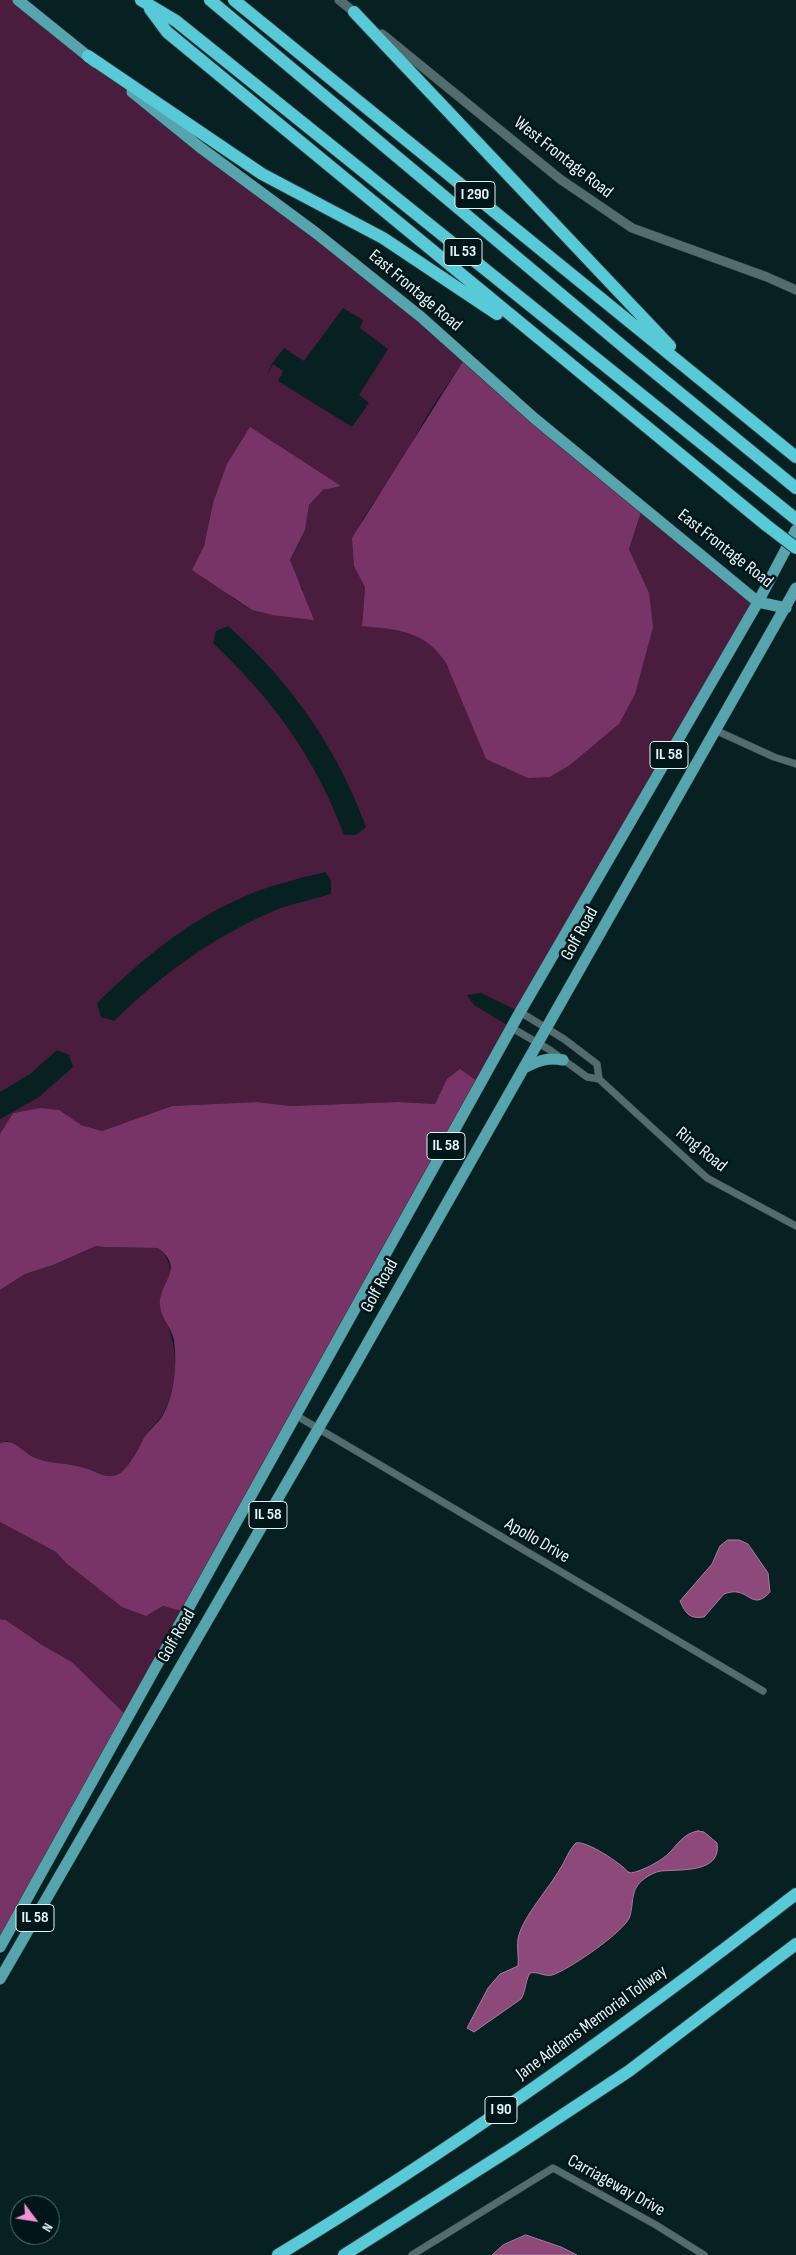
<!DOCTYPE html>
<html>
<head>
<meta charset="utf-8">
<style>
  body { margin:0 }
  #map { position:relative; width:796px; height:2255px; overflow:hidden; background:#072022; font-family:"Sofia Sans Condensed",sans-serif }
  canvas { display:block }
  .north { position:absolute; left:10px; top:2195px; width:50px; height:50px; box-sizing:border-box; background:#001619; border:1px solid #5c6e71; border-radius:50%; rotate:121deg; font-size:14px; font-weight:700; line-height:20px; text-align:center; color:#e5f3f5 }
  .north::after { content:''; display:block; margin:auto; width:18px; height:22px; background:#f291d6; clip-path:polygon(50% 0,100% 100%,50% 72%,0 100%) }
</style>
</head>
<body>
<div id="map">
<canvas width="796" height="2255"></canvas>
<div class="north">N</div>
</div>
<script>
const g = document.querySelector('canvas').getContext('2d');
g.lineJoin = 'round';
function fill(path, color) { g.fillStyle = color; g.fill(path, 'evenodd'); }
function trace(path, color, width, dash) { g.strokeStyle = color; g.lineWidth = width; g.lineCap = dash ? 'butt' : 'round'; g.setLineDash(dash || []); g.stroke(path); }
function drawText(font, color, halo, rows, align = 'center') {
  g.font = font + ' "Sofia Sans Condensed",sans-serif'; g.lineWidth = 5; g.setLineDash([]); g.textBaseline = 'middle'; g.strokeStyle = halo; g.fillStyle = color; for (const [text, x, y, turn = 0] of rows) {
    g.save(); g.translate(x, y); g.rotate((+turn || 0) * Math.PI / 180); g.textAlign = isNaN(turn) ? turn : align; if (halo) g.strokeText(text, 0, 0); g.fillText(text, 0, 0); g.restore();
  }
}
const green = new Path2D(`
  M0 0H18L465 358 428 414 404 457 362 520 365 586 362 626C383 628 407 628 426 640 451 656 475 730 486 759L550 777 570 765 619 724 649 593 629 549 642 509 758 602 520 1012 481 993 467 995 474 1005 512 1028 481 1084 447 1079 435 1104 398 1102 288 1106 257 1102 172 1106 102 1131 81 1125 40 1108 13 1113 0 1134V1119L39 1097 73 1067 69 1055 57 1050 30 1074 0 1092ZM343 308 363 320 360 328 388 349 359 395 369 403 352 427 278 381 283 371 273 364 268 374 271 365 284 348 304 361ZM311 468 340 486 323 490 309 505 305 530 290 561 295 577 303 590 272 615 252 610 234 599 204 546 213 503ZM228 626C291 682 337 748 366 827L356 835H344C315 757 273 700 213 643L216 631ZM325 872 331 880V894C311 900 289 904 269 913 210 939 160 976 114 1021L101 1017 97 1003C140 961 186 922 241 898 267 886 297 879 325 872Z
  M96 1246 104 1247 158 1248C179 1264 167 1287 160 1308 178 1340 181 1381 163 1414 159 1422 150 1427 146 1435 140 1445 128 1470 118 1475 107 1479 95 1471 85 1468 68 1462 49 1465 33 1457 24 1452 15 1446 7 1441L0 1443V1290L25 1274 53 1265Z
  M0 1522 56 1552 66 1563 123 1607 146 1616 163 1606 188 1613 129 1718 72 1662 42 1645 6 1620 0 1619Z`);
const forest = new Path2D(`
  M465 358 642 509 629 549 649 593 653 627 635 694 619 724 570 765 550 777 528 778 486 759 447 665C426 630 399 630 362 626L365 587 354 566 352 538Z
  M250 427 341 486 323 490 309 505 305 530 290 560 314 620 272 615 252 610 192 570 204 546 213 503 227 464Z
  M460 1069 481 1084 188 1613 163 1606 146 1616 122 1607 66 1563 56 1552 0 1522V1443C15 1438 21 1451 33 1457 50 1465 68 1462 85 1468 95 1471 106 1479 117 1475 127 1471 139 1448 144 1438 149 1429 158 1424 163 1415 175 1394 177 1363 174 1340 172 1328 160 1317 160 1305 159 1282 186 1269 158 1248L104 1247 96 1246 53 1265 25 1274 0 1290V1134L13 1113 40 1108 59 1110 81 1125 102 1131 172 1106 257 1102 290 1106 398 1102 435 1104 447 1079Z
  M0 1619 6 1620 42 1645 72 1662 129 1718 0 1947Z`);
const water = new Path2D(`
  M728 1540H739L748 1544 768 1573 770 1592C755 1609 750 1594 737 1592 733 1591 727 1593 724 1594L704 1617C689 1619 686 1614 680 1601L712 1564 720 1546Z
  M698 1831 704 1832 717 1843C722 1874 679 1869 661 1871 655 1872 649 1875 644 1879 630 1889 634 1902 630 1916 627 1930 567 1971 552 1975 544 1977 538 1971 530 1973 525 1981 526 1991 521 1999L474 2032 467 2028 488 1988 500 1974 518 1966C519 1956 516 1944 519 1935 524 1916 549 1888 560 1869 566 1860 568 1851 576 1843 586 1840 622 1864 628 1872L631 1873C642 1871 659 1862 667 1855 677 1846 683 1833 698 1831Z
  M526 2235 561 2247 577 2255H492L503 2245Z`);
const minor = new Path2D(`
  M715 730 774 757 796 764
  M520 1012 564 1039 597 1064 599 1079
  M512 1028 550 1050 587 1077 599 1079 707 1178 796 1226
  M297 1416 763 1691
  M412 2255 553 2168 656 2225 704 2255`);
const tertiary = new Path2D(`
  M339 0 358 15
  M382 34 560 179 632 228 767 277 796 290`);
const primary = new Path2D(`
  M18 0 95 62
  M132 92 201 148 316 233 421 317 534 418 758 602 786 608
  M524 1068C538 1061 547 1057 563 1060
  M0 1947 520 1012 758 602 796 530
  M0 1979 354 1367 796 588`);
const motorway = new Path2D(`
  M141 0 176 21 796 519
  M210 0 631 353 796 488
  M234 0 796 457
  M150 9 167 32 766 525
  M354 12 670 346
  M88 56 262 174 383 238 497 314
  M278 2255C458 2146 630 2023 796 1894
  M344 2255 511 2149 629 2071 796 1944`);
const motorwayBridge = new Path2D(`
  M766 525 796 548`);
const shields = [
  [475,195,40],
  [463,252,38],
  [669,755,38],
  [446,1146,38],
  [268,1515,38],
  [35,1918,38],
  [501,2110,32]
];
const shieldNames = [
  ["I 290",475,195],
  ["IL 53",463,252],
  ["IL 58",669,755],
  ["IL 58",446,1146],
  ["IL 58",268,1515],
  ["IL 58",35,1918],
  ["I 90",501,2110]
];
const streetNames = [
  ["West Frontage Road",563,158,38],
  ["East Frontage Road",415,291,40],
  ["East Frontage Road",725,549,38],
  ["Golf Road",580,934,-61],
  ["Ring Road",701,1150,39],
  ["Golf Road",380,1286,-61],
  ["Apollo Drive",537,1541,30],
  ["Golf Road",177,1636,-60],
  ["Jane Addams Memorial Tollway",592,2023,-36],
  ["Carriageway Drive",616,2186,29]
];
fill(green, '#4a1d3e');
fill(forest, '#783466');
fill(water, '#8e497b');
trace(water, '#a87ca0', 1);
trace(minor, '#2e383b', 8);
trace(tertiary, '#2e383b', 10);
trace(primary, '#2e383b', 12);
trace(motorway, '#2e383b', 14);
trace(minor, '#526c6f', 7);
trace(tertiary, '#526c6f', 9);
trace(primary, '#56a4ad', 11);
trace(motorway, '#58c9d6', 12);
trace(motorwayBridge, '#2e383b', 14, []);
trace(motorwayBridge, '#58c9d6', 12);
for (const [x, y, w] of shields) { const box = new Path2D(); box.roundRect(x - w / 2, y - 13.5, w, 27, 4); g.fillStyle = '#001619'; g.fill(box); trace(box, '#e5f3f5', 1); }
drawText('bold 16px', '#e5f3f5', null, shieldNames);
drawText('18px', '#e5f3f5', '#001619', streetNames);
</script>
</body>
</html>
